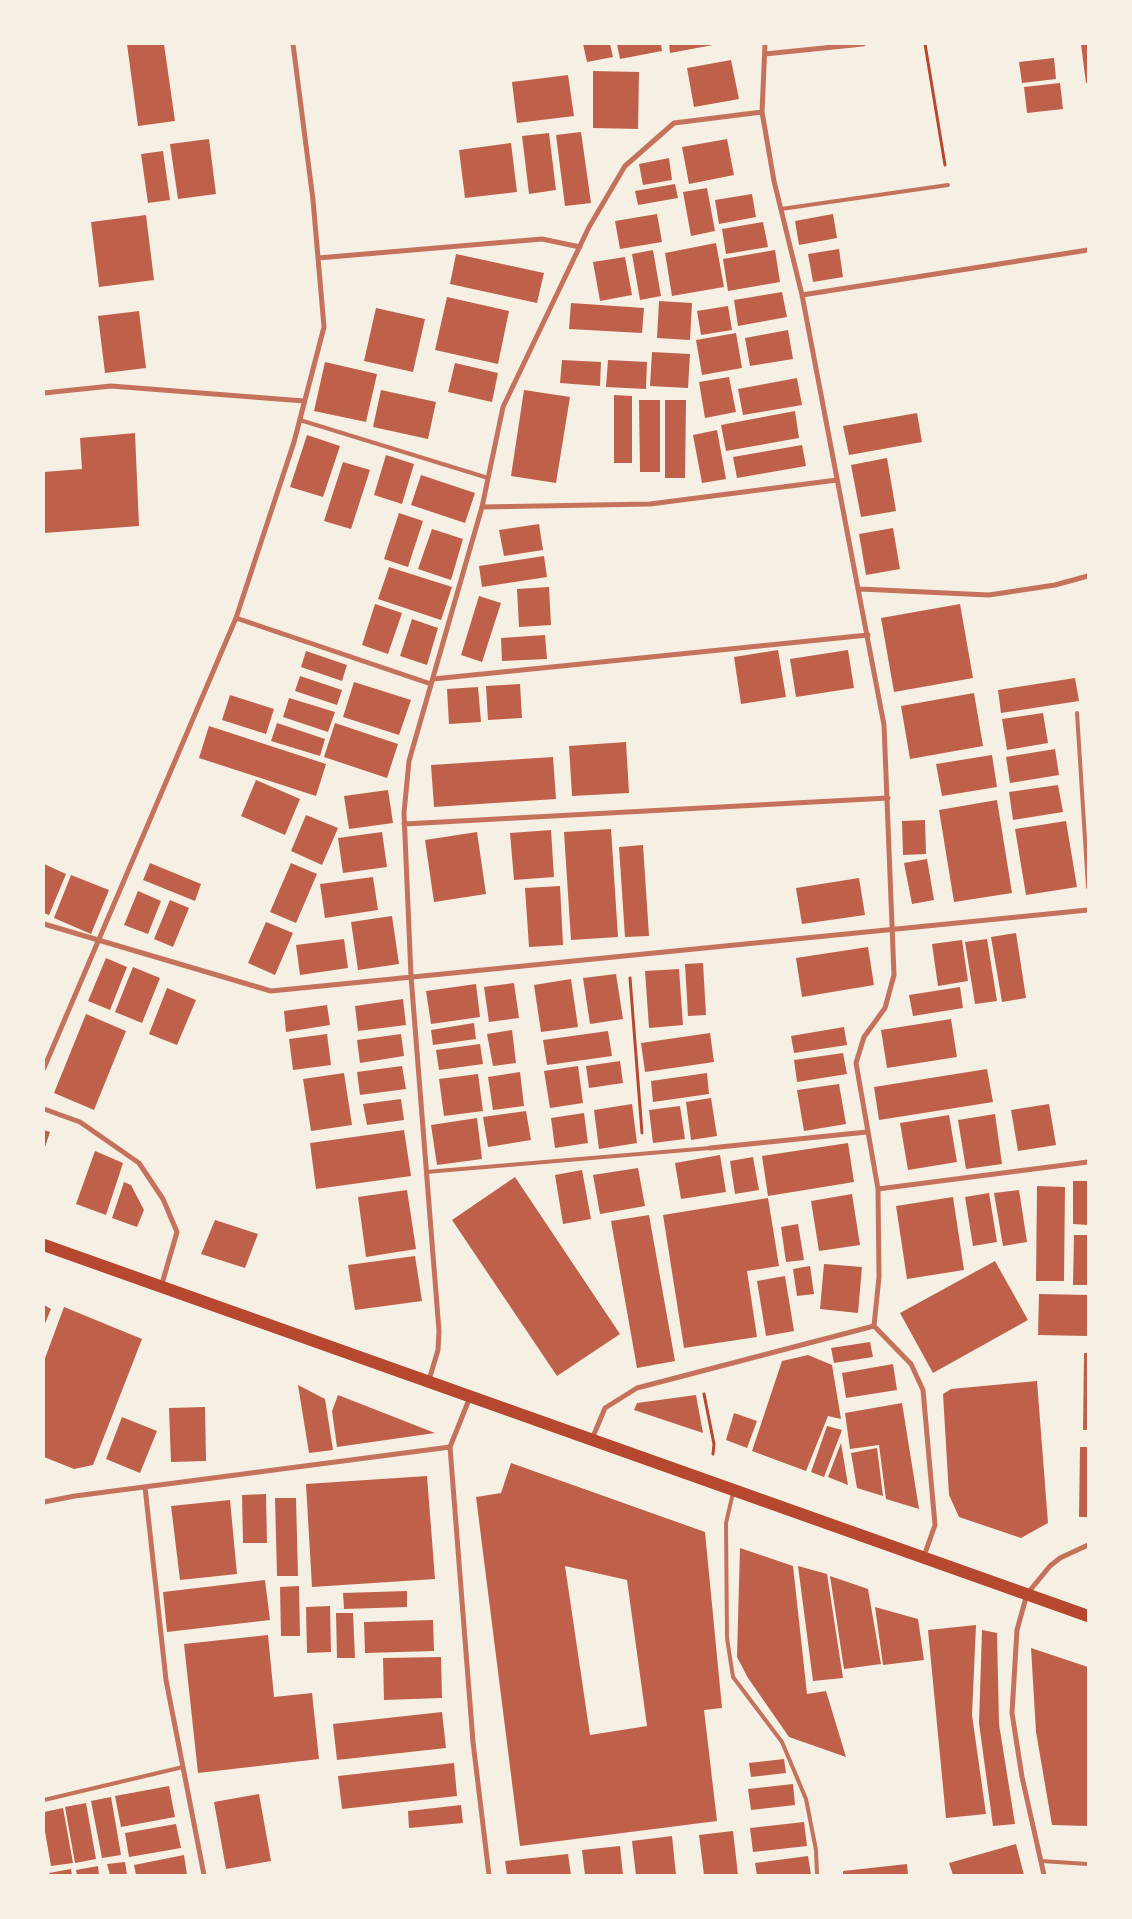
<!DOCTYPE html>
<html>
<head>
<meta charset="utf-8">
<style>
  body { margin:0 }
  #map { position:relative; width:1132px; height:1919px; overflow:hidden; background:#f6efe4; font-family:"DM Sans",sans-serif }
  canvas { display:block }
  .frame { position:absolute; inset:0; border:45px solid #f6efe4; pointer-events:none }
</style>
</head>
<body>
<div id="map">
<canvas width="1132" height="1919"></canvas>
<div class="frame"></div>
</div>
<script>
const g = document.querySelector('canvas').getContext('2d');
g.lineJoin = 'round';
function fill(path, color) { g.fillStyle = color; g.fill(path, 'evenodd'); }
function trace(path, color, width, dash) { g.strokeStyle = color; g.lineWidth = width; g.lineCap = dash ? 'butt' : 'round'; g.setLineDash(dash || []); g.stroke(path); }
const building = new Path2D(`
  M127 44H164L175 121 138 126Z
  M583 44H610L613 57 587 62Z
  M617 44H661L662 51 620 59Z
  M669 44H713V45L670 53Z
  M1081 44H1088V83H1086Z
  M1054 58 1056 79 1022 83 1019 62Z
  M731 60 739 99 694 107 687 68Z
  M593 71 639 72 638 129 593 128Z
  M568 75 574 116 517 123 512 82Z
  M1060 83 1063 109 1027 113 1024 87Z
  M581 132 591 203 565 206 556 135Z
  M549 133 556 190 529 194 522 136Z
  M209 139 216 194 178 199 170 144Z
  M727 139 734 175 689 184 682 147Z
  M511 143 517 192 465 198 459 150Z
  M163 151 170 200 148 203 141 154Z
  M669 158 672 180 643 185 639 164Z
  M675 184 678 198 638 205 635 191Z
  M707 188 715 231 691 236 683 192Z
  M752 194 756 217 719 224 715 200Z
  M657 214 662 242 620 249 615 221Z
  M833 214 837 238 799 245 795 221Z
  M146 215 154 280 99 287 91 222Z
  M763 222 768 247 726 254 722 229Z
  M716 243 724 287 672 296 665 253Z
  M839 249 843 277 813 282 808 254Z
  M653 250 661 296 640 300 632 254Z
  M775 250 780 282 728 291 723 259Z
  M456 254 544 273 537 303 450 284Z
  M625 257 632 295 600 301 593 262Z
  M782 292 787 317 738 326 734 300Z
  M447 297 509 311 498 364 435 350Z
  M659 301 692 303 690 340 657 338Z
  M571 303 644 308 642 333 569 329Z
  M728 306 732 330 701 335 697 311Z
  M376 308 425 319 413 372 364 361Z
  M139 311 146 368 105 373 98 316Z
  M788 330 793 359 750 366 745 338Z
  M736 333 742 368 702 375 696 340Z
  M652 352 690 354 688 388 650 386Z
  M562 360 601 362 600 386 560 383Z
  M608 360 647 362 646 389 606 387Z
  M325 362 377 374 366 422 314 411Z
  M455 363 498 373 492 402 448 392Z
  M729 377 736 412 705 418 699 382Z
  M797 378 802 405 743 415 738 389Z
  M381 390 436 402 428 439 373 427Z
  M524 390 570 397 556 483 511 476Z
  M614 395 632 396V463H614Z
  M639 400H660V472H640Z
  M665 400H686L685 478H665Z
  M795 411 799 438 726 451 721 425Z
  M917 413 922 442 849 455 843 426Z
  M717 430 726 479 702 483 693 435Z
  M135 433 139 526 44 533V472L82 469 80 438Z
  M307 435 340 446 323 497 290 487Z
  M802 445 806 466 737 478 733 457Z
  M386 455 414 464 402 504 374 495Z
  M887 458 896 511 861 517 851 465Z
  M343 462 370 470 351 529 324 521Z
  M421 475 475 493 465 523 411 505Z
  M399 513 423 521 408 567 384 559Z
  M539 524 543 550 504 556 499 530Z
  M893 528 900 569 866 575 859 534Z
  M432 529 463 539 451 580 418 569Z
  M544 556 547 577 482 587 479 566Z
  M389 567 452 587 441 620 378 599Z
  M549 587 551 625 519 627 517 589Z
  M479 596 501 603 482 662 461 655Z
  M375 604 402 613 388 654 362 645Z
  M960 604 973 678 894 692 881 618Z
  M412 619 438 628 427 665 400 656Z
  M545 635 547 659 502 661 501 638Z
  M778 650 786 697 741 704 734 657Z
  M848 650 854 688 796 697 790 659Z
  M306 651 347 665 342 681 301 667Z
  M300 676 342 690 337 705 295 691Z
  M1075 678 1079 701 1001 713 998 690Z
  M354 682 411 700 399 735 343 717Z
  M520 684 522 718 488 720 486 686Z
  M478 687 481 722 449 724 447 689Z
  M974 693 983 746 910 759 901 706Z
  M230 695 274 709 266 734 222 720Z
  M289 698 335 712 328 732 283 717Z
  M1043 713 1048 743 1007 750 1002 719Z
  M277 723 325 739 320 756 271 741Z
  M335 723 398 744 387 778 324 757Z
  M209 726 326 764 316 796 199 758Z
  M626 742 629 793 572 796 569 746Z
  M1055 749 1059 775 1010 783 1006 757Z
  M992 755 997 787 942 796 936 764Z
  M553 757 556 799 434 807 431 765Z
  M256 780 300 799 285 835 241 816Z
  M1058 785 1063 812 1013 820 1009 792Z
  M388 790 393 823 349 829 344 796Z
  M997 800 1012 893 954 902 939 810Z
  M306 815 338 828 322 865 291 851Z
  M925 820 926 854 903 855 902 821Z
  M1066 821 1077 887 1026 895 1015 829Z
  M611 829 618 937 571 940 564 832Z
  M551 830 554 877 514 880 510 833Z
  M382 832 387 867 343 873 338 838Z
  M477 832 486 894 434 902 425 840Z
  M643 845 649 936 625 937 619 847Z
  M927 859 934 900 912 904 904 863Z
  M150 863 201 884 195 901 143 880Z
  M291 863 317 874 296 923 270 912Z
  M44 864 66 874 49 915 44 913Z
  M71 875 109 890 91 934 54 918Z
  M373 877 378 910 325 918 320 884Z
  M859 878 865 915 802 924 796 888Z
  M560 886 563 945 529 947 525 888Z
  M138 891 161 901 148 934 124 925Z
  M170 900 189 908 173 947 154 939Z
  M392 916 399 964 358 970 351 922Z
  M266 922 293 933 275 975 248 963Z
  M1016 933 1026 998 1002 1002 991 937Z
  M344 939 348 968 300 975 296 945Z
  M987 939 997 1001 975 1004 965 942Z
  M962 940 968 981 938 986 932 944Z
  M868 947 874 985 802 997 796 958Z
  M106 958 127 967 110 1010 88 1001Z
  M703 963 706 1015 688 1016 685 964Z
  M133 967 160 978 142 1023 115 1012Z
  M679 969 683 1025 649 1028 645 971Z
  M616 974 623 1019 590 1024 583 978Z
  M571 979 578 1027 541 1032 534 985Z
  M514 983 519 1018 489 1022 484 987Z
  M476 984 480 1017 431 1024 426 991Z
  M960 987 963 1008 913 1016 909 995Z
  M167 988 196 1000 177 1045 149 1034Z
  M403 999 406 1025 358 1031 355 1006Z
  M327 1005 330 1025 286 1032 284 1011Z
  M86 1014 126 1031 94 1110 54 1093Z
  M951 1019 957 1057 887 1068 881 1030Z
  M474 1023 476 1039 433 1045 431 1030Z
  M844 1027 847 1045 794 1053 791 1036Z
  M512 1030 516 1063 493 1066 487 1034Z
  M608 1031 612 1056 547 1065 543 1040Z
  M710 1033 714 1062 645 1072 641 1043Z
  M327 1034 331 1065 293 1070 289 1039Z
  M401 1034 404 1056 360 1063 357 1040Z
  M480 1044 483 1064 439 1070 436 1050Z
  M843 1053 847 1074 797 1082 794 1060Z
  M620 1061 623 1083 589 1088 586 1066Z
  M402 1066 406 1089 360 1095 357 1072Z
  M578 1066 583 1103 550 1108 544 1071Z
  M987 1069 993 1102 879 1120 874 1087Z
  M520 1072 524 1106 493 1110 488 1077Z
  M344 1073 352 1125 311 1131 303 1079Z
  M707 1073 709 1094 653 1102 651 1081Z
  M478 1074 483 1111 444 1116 439 1079Z
  M839 1084 846 1124 804 1131 797 1090Z
  M711 1098 717 1136 691 1140 686 1102Z
  M401 1099 404 1120 367 1125 363 1104Z
  M632 1104 637 1143 599 1149 594 1110Z
  M1049 1104 1056 1145 1018 1151 1011 1110Z
  M680 1106 685 1139 653 1143 649 1110Z
  M526 1111 531 1140 488 1147 483 1117Z
  M584 1113 588 1143 555 1148 551 1118Z
  M995 1114 1002 1164 966 1169 958 1120Z
  M949 1115 957 1162 908 1170 900 1123Z
  M477 1118 482 1159 437 1165 431 1125Z
  M44 1130 50 1132 44 1150Z
  M404 1130 411 1176 316 1189 310 1143Z
  M848 1143 854 1182 768 1196 762 1156Z
  M95 1151 123 1163 106 1215 76 1204Z
  M720 1155 726 1192 681 1199 675 1163Z
  M753 1157 759 1190 735 1194 730 1161Z
  M638 1168 645 1206 600 1214 593 1175Z
  M582 1170 591 1219 563 1224 555 1175Z
  M515 1177 620 1334 557 1376 452 1220Z
  M1073 1181H1088V1225L1073 1224Z
  M124 1182 131 1185 144 1210 137 1227 112 1218Z
  M1037 1186 1065 1187 1064 1281H1036Z
  M407 1190 416 1249 366 1257 358 1197Z
  M1019 1190 1027 1242 1003 1246 994 1193Z
  M989 1193 997 1242 973 1246 965 1197Z
  M852 1194 860 1245 819 1251 811 1201Z
  M953 1197 964 1270 907 1279 896 1206Z
  M768 1198 779 1266 747 1271 757 1337 684 1348 663 1215Z
  M649 1215 675 1361 637 1368 611 1221Z
  M215 1220 258 1234 245 1268 201 1254Z
  M798 1224 804 1260 786 1262 781 1227Z
  M1074 1235H1088V1285H1073Z
  M415 1256 422 1301 355 1310 348 1265Z
  M995 1261 1028 1320 933 1373 900 1313Z
  M824 1264 862 1267 858 1313 820 1309Z
  M810 1266 814 1294 797 1296 793 1269Z
  M785 1276 794 1331 766 1336 757 1281Z
  M1039 1294 1088 1295V1336L1038 1335Z
  M44 1305 51 1309 44 1326Z
  M64 1307 142 1339 93 1465 74 1469 44 1457V1361Z
  M870 1342 873 1357 834 1363 831 1348Z
  M1084 1353H1088V1430H1083Z
  M808 1355 832 1365 841 1419 828 1416 806 1471 752 1451 782 1361Z
  M893 1364 897 1390 846 1398 842 1373Z
  M1037 1381 1048 1523 1021 1538 959 1517 949 1495 943 1394 951 1389Z
  M298 1385 325 1399 333 1450 309 1453Z
  M338 1395 435 1433 337 1447 332 1411Z
  M696 1395 703 1433 634 1410 637 1403Z
  M902 1403 919 1509 886 1499 879 1445 850 1449 845 1413Z
  M205 1407 206 1461 171 1462 169 1408Z
  M734 1413 757 1421 747 1448 726 1440Z
  M122 1417 157 1431 140 1473 106 1459Z
  M827 1426 842 1430 824 1477 811 1472Z
  M841 1443 848 1485 828 1477Z
  M1080 1447H1088V1517H1079Z
  M877 1448 883 1496 857 1488 851 1453Z
  M511 1463 705 1532 722 1708 704 1710 717 1821 520 1846 476 1497 501 1493ZM565 1566 627 1580 647 1726 590 1735Z
  M427 1476 435 1579 312 1587 306 1484Z
  M266 1494 267 1543H243L242 1495Z
  M275 1498H296L298 1576H277Z
  M230 1500 237 1574 180 1580 171 1506Z
  M740 1548 793 1566 807 1694 826 1691 846 1757 789 1737 748 1678 737 1657Z
  M798 1566 827 1574 843 1678 813 1681Z
  M830 1576 868 1589 881 1664 844 1669Z
  M265 1580 270 1620 167 1632 163 1592Z
  M299 1586 300 1636H281L280 1587Z
  M407 1591V1607L344 1609 343 1593Z
  M330 1606 331 1652 307 1653 306 1607Z
  M875 1607 918 1619 924 1660 883 1665Z
  M336 1613H353L355 1658H337Z
  M433 1620 434 1651 365 1653 364 1622Z
  M976 1625 972 1715 986 1814 946 1818 928 1630Z
  M982 1630 997 1633 999 1724 1015 1824 993 1826 979 1723Z
  M268 1635 274 1697 312 1693 319 1759 198 1773 184 1644Z
  M1031 1648 1088 1667V1826L1052 1825 1036 1732Z
  M441 1657 442 1698 384 1700 383 1658Z
  M442 1712 446 1748 337 1760 333 1724Z
  M784 1759 786 1773 751 1777 749 1763Z
  M454 1763 457 1796 342 1809 338 1776Z
  M793 1784 795 1805 751 1810 748 1789Z
  M169 1786 175 1817 121 1827 115 1796Z
  M259 1794 271 1861 226 1869 214 1802Z
  M111 1797 121 1855 102 1858 91 1801Z
  M86 1803 96 1859 75 1863 65 1807Z
  M461 1805 463 1823 409 1828 408 1811Z
  M63 1808 73 1863 51 1866 44 1826V1812Z
  M804 1822 807 1846 753 1852 750 1828Z
  M176 1824 181 1848 129 1857 125 1833Z
  M733 1831 738 1875H704L699 1835Z
  M672 1836 676 1875H636L632 1841Z
  M1016 1844 1024 1875H953L949 1863Z
  M620 1846 623 1875H585L582 1850Z
  M568 1854 571 1875H507L505 1861Z
  M184 1855 187 1875H136L134 1865Z
  M808 1856 811 1875H757L755 1863Z
  M125 1862 127 1875H110L107 1864Z
  M907 1864 908 1875H843V1871Z
  M98 1866 99 1875H77L76 1870Z
  M71 1869 72 1875H49V1873Z`);
const path = new Path2D(`
  M925 44 945 165
  M630 978 642 1133
  M704 1394 714 1444 713 1454`);
const service = new Path2D(`
  M781 209 948 185
  M300 420 488 478
  M1077 713 1088 887
  M426 1172 710 1148
  M733 1493 726 1523 727 1638 733 1677 782 1742 806 1799 816 1850 817 1875
  M44 1800 183 1767
  M1041 1861 1088 1864`);
const minor = new Path2D(`
  M765 44 762 112 774 181 802 295 884 725 894 975 885 1008 864 1037 856 1063 878 1189 879 1277 874 1326
  M765 54 863 44
  M318 258 542 239 580 247
  M802 295 1088 250
  M44 393 111 386 304 401
  M482 507 650 504 837 480
  M860 589 989 595 1055 585 1088 576
  M236 618 431 684
  M433 679 868 635
  M404 824 888 798
  M44 924 271 991 1088 910
  M44 1068 236 618 294 442 324 327 313 200 293 44
  M44 1109 80 1122 139 1163 163 1199 177 1232 161 1287
  M710 1148 867 1132
  M878 1189 1088 1162
  M429 1380 438 1350 439 1331 411 976 404 813 409 761 482 507 503 407 589 227 625 166 674 123 762 112
  M470 1397 450 1447 473 1742 489 1875
  M592 1439 605 1408 637 1388 874 1326 911 1364 923 1390 935 1525 924 1556
  M145 1487 166 1680 204 1875
  M44 1502 75 1496 450 1447
  M1044 1875 1022 1777 1012 1713 1017 1630 1027 1594 1050 1566 1060 1558 1088 1545`);
const primary = new Path2D(`
  M44 1245 1088 1616`);
fill(building, '#bf614a');
trace(path, '#b5482f', 3);
trace(service, '#c5725c', 4);
trace(minor, '#c5725c', 5);
trace(primary, '#b5482f', 12);
</script>
</body>
</html>
